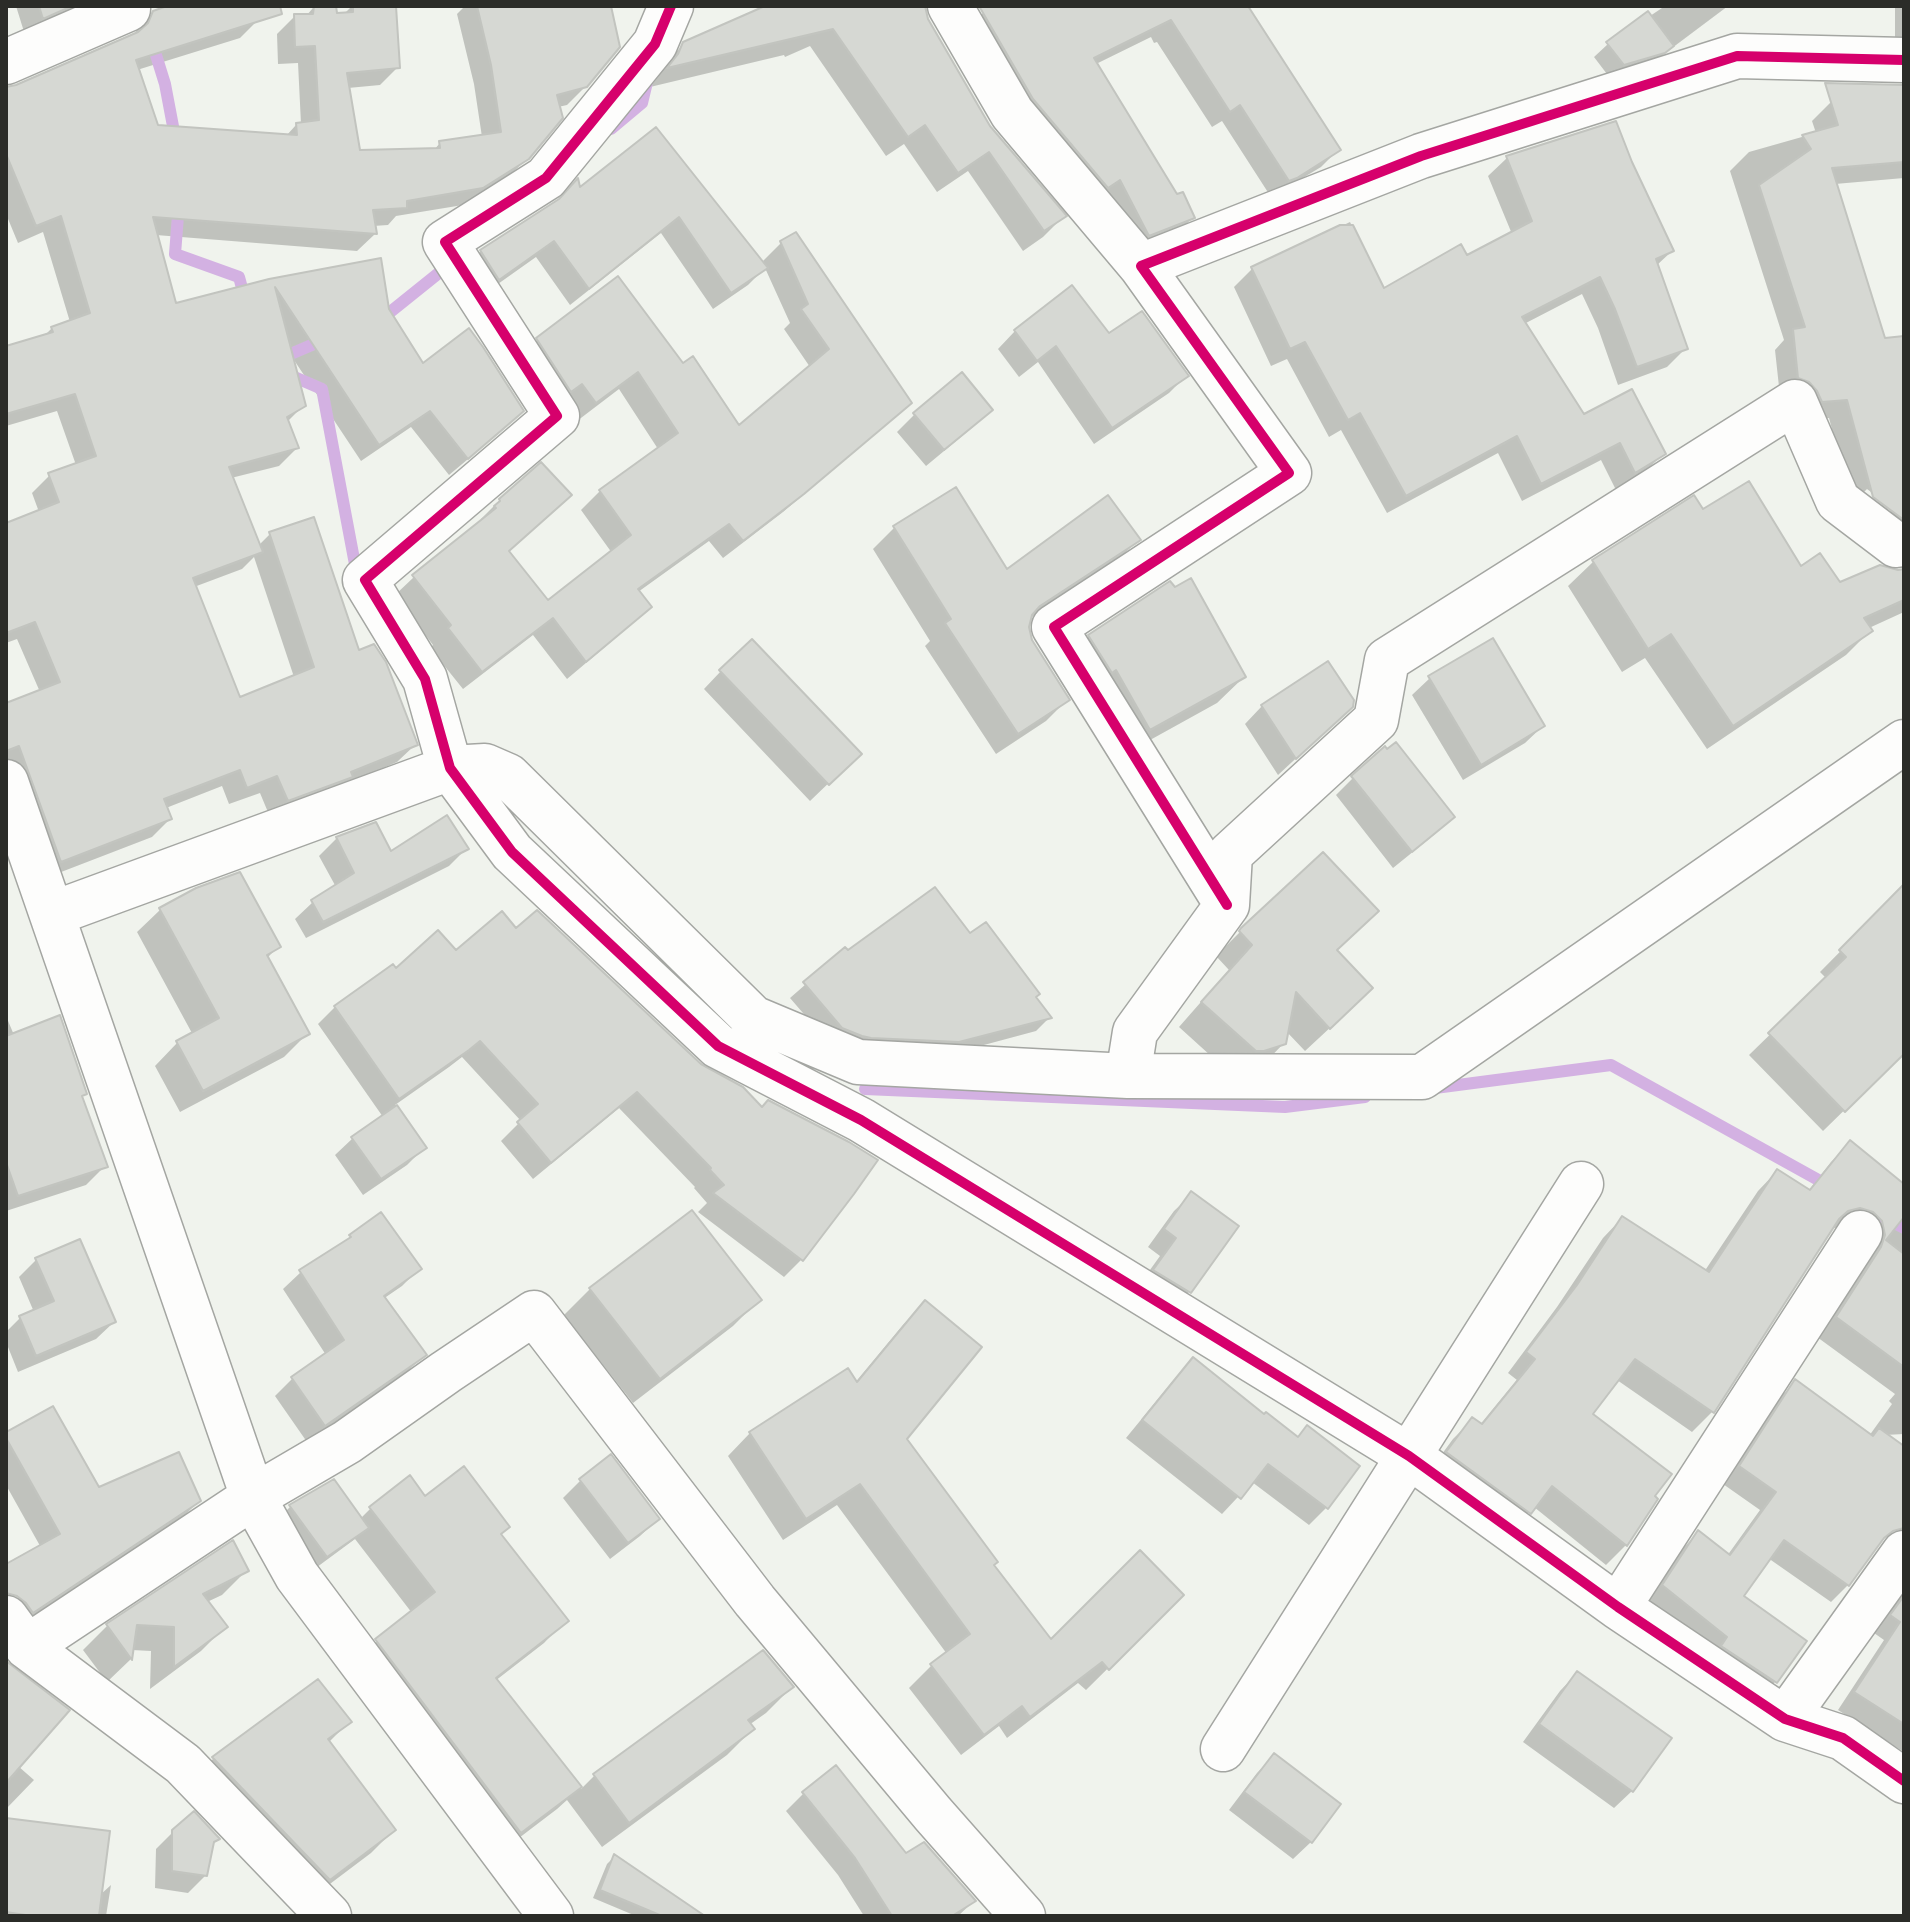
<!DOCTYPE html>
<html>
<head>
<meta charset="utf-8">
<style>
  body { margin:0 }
  #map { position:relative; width:1910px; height:1922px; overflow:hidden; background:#f0f3ed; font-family:Karla,sans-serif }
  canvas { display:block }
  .frame { position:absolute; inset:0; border:8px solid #2b2c28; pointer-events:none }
</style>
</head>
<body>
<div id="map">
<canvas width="1910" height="1922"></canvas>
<div class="frame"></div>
</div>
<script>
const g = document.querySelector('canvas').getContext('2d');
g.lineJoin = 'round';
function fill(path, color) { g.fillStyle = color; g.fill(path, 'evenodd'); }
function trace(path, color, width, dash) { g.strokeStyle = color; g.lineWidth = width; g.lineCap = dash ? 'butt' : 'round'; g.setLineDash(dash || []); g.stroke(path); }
const shadow = new Path2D(`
  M16 6H88L25 35Z
  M173 6H253L258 20 240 38 137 70 157 127 286 136 296 125 301 124 298 63 278 64 277 34 295 16H306L313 8 334 6 335 15 344 14 352 6H394L398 67 380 85 348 88 358 152 434 150 440 143 482 137 474 84 457 14 465 6H609L586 86 567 105 558 107 528 158 509 176 463 205 396 216 388 225 373 226 375 234 357 251 156 235 175 306 270 281 387 310 423 366 522 411 504 429 449 475 411 427 361 461 292 357 304 405 287 422 297 448 279 466 231 478 258 546 270 534 358 653 415 745 397 762 270 817 260 793 229 804 222 786 166 808 170 819 152 837 43 879 6 782V706L40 692 17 639 6 643V525L39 512 32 493 50 475 76 465 57 411 6 426V348L43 337 52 328 70 322 43 232 18 243 6 214V88L16 87 134 36 136 31 154 13ZM254 557 294 677 239 700 194 587 242 569Z
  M785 6H922L926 19 980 134 1064 216 1043 237 1023 251 968 171 937 192 904 144 886 156 810 46 785 57 784 55 650 87 658 77 663 65 684 44Z
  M985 6H1245L1338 150 1321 167 1271 197 1222 121 1212 127 1157 42 1154 43 1151 37 1096 64 1176 197 1193 217 1176 235 1131 252 966 30 983 13Z
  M1665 6H1728L1648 66 1610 78 1594 57 1608 44Z
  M1895 6H1904V48H1895Z
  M1831 102 1904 105V178L1835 184 1883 340 1904 338V522L1888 538 1855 515 1829 418 1804 420 1780 396 1775 350 1784 340 1730 171 1749 152 1816 133 1812 121ZM1867 489 1891 507V512L1864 492Z
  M648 135 761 263 781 243 909 402 891 421 783 512 723 558 709 541 638 592 649 607 631 625 567 679 533 635 463 689 430 648 433 645 395 595 414 577 483 521 481 519 500 500 507 552 548 603 612 553 581 510 600 491 658 449 619 389 577 421 519 358 538 339 683 365 739 428 810 367 784 329 790 323 765 268 748 285 713 309 661 233 570 305 536 257 481 296 464 268 481 251 579 190Z
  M1507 158 1672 251 1656 266 1686 348 1667 367 1618 385 1598 328 1582 294 1524 324 1583 416 1663 454 1645 472 1616 490 1601 460 1522 501 1498 453 1387 513 1341 430 1329 437 1287 359 1271 366 1234 287 1252 269 1350 222 1383 290 1466 257 1512 234 1488 176Z
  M1015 331 1109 336 1186 376 1169 393 1094 444 1038 362 1019 377 998 349Z
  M962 375 990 410 973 427 926 466 897 432 914 415Z
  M1702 512 1800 569 1839 585 1904 571V612L1869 628 1871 630 1846 655 1707 749 1645 658 1622 672 1568 586 1593 562Z
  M894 528 1006 572 1138 540 1117 561 1029 619 1027 627 1031 640 1067 700 1046 721 996 754 925 646 930 641 873 549Z
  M1175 590 1244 677 1217 703 1123 755 1063 662 1089 636Z
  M721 671 859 754 810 801 704 689Z
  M1430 678 1543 726 1525 743 1463 780 1412 695Z
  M1262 706 1333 724 1278 775 1245 724Z
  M1353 778 1453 816 1435 834 1393 868 1336 795Z
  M375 824 390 853 466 849 449 866 306 938 295 919 313 902 336 887 319 856 337 838Z
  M1892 899 1904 909V1052L1823 1131 1749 1055 1827 979 1820 972Z
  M160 910 278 947 267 958 307 1034 284 1057 180 1112 155 1066 177 1043 193 1035 137 932Z
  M501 914 801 1260 784 1277 698 1212 707 1203 694 1188 695 1187 619 1108 533 1179 501 1141 521 1121 462 1057 449 1067 395 1105 424 1148 407 1165 363 1195 335 1155 353 1138 383 1117 318 1024 335 1007 396 971 455 952Z
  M1243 929 1335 951 1347 1012 1305 1051 1286 1031 1284 1043 1260 1068 1232 1075 1179 1027 1229 970 1216 956Z
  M969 936 1034 997 1050 1017 1036 1031 943 1056 828 1042 790 998 845 950 848 953Z
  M6 1016 14 1035 85 1093 81 1098 105 1166 86 1185 6 1211Z
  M1850 1143 1904 1186V1434L1885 1435 1904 1448V1515L1894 1529 1875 1547 1848 1585 1831 1602 1768 1558 1741 1596 1804 1642 1775 1682 1758 1699 1646 1603 1681 1550 1698 1533 1727 1556 1760 1510 1723 1484 1778 1399 1796 1382 1869 1436 1892 1404 1889 1401 1895 1394 1817 1337 1840 1227 1830 1229 1712 1412 1692 1432 1617 1380 1590 1415 1652 1496 1626 1545 1606 1565 1534 1507 1510 1532 1428 1473 1453 1439 1472 1420 1480 1425 1517 1380 1508 1373 1557 1307 1603 1238 1622 1218 1704 1272 1758 1191 1777 1171 1808 1191 1831 1162Z
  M1192 1194 1189 1292 1172 1309 1137 1288 1160 1256 1148 1247 1174 1211Z
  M351 1236 419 1269 402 1286 383 1299 424 1355 407 1372 307 1442 275 1396 292 1379 326 1355 283 1289 301 1272 341 1246Z
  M36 1260 114 1322 96 1339 18 1372 6 1342V1332L20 1318 34 1312 19 1277Z
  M590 1289 759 1300 733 1326 633 1403 564 1315Z
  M925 1303 905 1439 992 1565 1050 1642 1182 1595 1086 1690 1078 1683 1007 1738 999 1726 961 1755 909 1688 932 1665 947 1654 837 1505 783 1540 728 1456 750 1433 855 1383 903 1325Z
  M1193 1359 1264 1417 1297 1439 1358 1466 1326 1508 1309 1525 1252 1482 1222 1514 1126 1438 1176 1377Z
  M6 1435 98 1490 199 1501 182 1518 15 1629 6 1615 72 1541 44 1553 6 1485Z
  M611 1457 658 1519 640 1536 610 1559 563 1498 580 1481Z
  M425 1499 499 1535 566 1620 544 1643 495 1681 581 1789 594 1776 792 1687 766 1713 749 1725 753 1729 727 1755 602 1847 567 1800 557 1809 498 1854 354 1663 377 1641 412 1613 355 1539 309 1573 274 1523 291 1506 360 1519 371 1508Z
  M233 1543 246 1571 222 1595 207 1602 225 1627 201 1651 150 1689 151 1651 132 1650 131 1659 107 1682 83 1650 107 1626Z
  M1904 1592V1752L1838 1710 1884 1640 1874 1633Z
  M6 1663 18 1766 34 1780 6 1809Z
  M1577 1673 1632 1791 1614 1808 1523 1742 1560 1691Z
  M318 1682 349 1722 328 1743 394 1830 371 1853 306 1902 191 1781 213 1759Z
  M1274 1756 1311 1842 1293 1859 1229 1810 1257 1773Z
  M803 1794 974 1901 958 1916H864L838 1875 786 1811Z
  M6 1829 100 1895 111 1885 106 1916H6Z
  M174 1831 218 1839 212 1845 206 1875 188 1893 155 1888 156 1849Z
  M615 1856 701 1916H636L593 1898 607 1864Z`);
const stream = new Path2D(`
  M151 39 165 84 176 142
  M611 129 642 103 648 78
  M179 203 175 254 239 277 245 299
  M378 318 389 313 450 264
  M279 359 328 338
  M285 373 322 389 357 575
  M1435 1088 1611 1065 1831 1187
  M865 1089 1285 1107 1365 1097
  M1885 1218 1904 1228`);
const building = new Path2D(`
  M39 6H72L43 19Z
  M167 6H280L282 14 136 60 158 125 297 135 296 123 319 120 315 46 295 47 294 14H313L314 6H336L337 13 353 12V6H396L400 68 347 73 360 150 440 148 439 141 501 132 491 65 477 6H611L620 47 587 87 557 95 563 118 529 159 483 188 407 201V208L373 210 377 234 153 217 176 303 269 279 381 258 389 309 423 363 469 328 483 347 524 411 468 459 430 411 379 445 275 287 306 406 287 417 299 448 229 467 263 552 193 578 240 697 314 667 269 532 314 517 359 650 374 644 386 662 418 745 351 772 353 777 288 801 277 776 247 788 240 770 164 799 172 819 61 862 19 746 6 751V703L60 682 35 622 6 633V523L59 502 48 473 96 456 75 394 6 414V346L53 332 51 327 90 313 61 216 36 226 6 154V87L16 85 138 32 148 23 153 11Z
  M765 6H925L928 19 990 126 1067 216 1044 231 989 152 958 173 925 125 908 137 833 29 667 68 678 54 683 42Z
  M979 6H1248L1341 150 1297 178 1289 181 1240 105 1230 112 1171 20 1094 58 1177 194 1183 192 1195 218 1149 236 1120 180 1108 188 1033 99Z
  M1648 11 1674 46 1665 53 1624 65 1606 42Z
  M1825 83 1904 85V162L1832 168 1885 338 1904 336V520L1873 497 1847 400 1822 402 1817 391 1809 382 1798 378 1793 329 1805 327 1759 185 1811 149 1802 135 1838 125Z
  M1616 121 1632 162 1674 251 1656 259 1688 349 1637 367 1615 309 1600 277 1522 317 1584 414 1632 389 1666 454 1635 473 1620 443 1541 484 1517 436 1406 496 1360 413 1348 420 1305 342 1290 349 1251 267 1340 225H1353L1384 288 1461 244 1467 255 1532 221 1506 156Z
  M656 127 768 268 731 293 679 217 589 289 554 241 499 280 480 250 559 199 578 178 580 187Z
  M796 232 912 403 804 494 743 541 729 524 638 589 652 607 586 662 553 618 482 672 448 628 451 625 412 575 496 508 494 506 500 501 499 499 541 462 572 495 509 551 548 600 631 535 599 490 678 433 638 372 596 403 582 384 571 392 536 338 618 276 683 363 693 356 739 425 829 349 801 309 808 304 780 241Z
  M1072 285 1109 333 1142 311 1189 376 1112 428 1056 346 1037 361 1014 330Z
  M962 372 993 410 944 450 913 413Z
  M1749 481 1801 566 1820 553 1840 582 1880 565 1898 570 1904 569V600L1864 618 1873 631 1733 726 1671 634 1648 649 1592 560 1694 495 1703 509Z
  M956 487 1007 569 1108 495 1141 540 1040 606 1032 615 1029 627 1032 640 1070 700 1018 734 945 623 951 619 893 526Z
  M1191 578 1246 677 1150 730 1116 670 1112 673 1088 635 1170 581 1175 587Z
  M1493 638 1545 726 1481 765 1428 676Z
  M752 639 862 754 829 785 719 670Z
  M1328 661 1354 700 1353 707 1296 759 1261 705Z
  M1396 742 1455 817 1412 852 1351 776 1385 746 1387 749Z
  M447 815 469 849 323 922 311 900 354 873 336 837 376 822 391 851Z
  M1323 852 1379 911 1337 950 1373 988 1330 1029 1296 992 1286 1044 1264 1051H1256L1201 1002 1252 945 1239 931 1241 928Z
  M240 872 281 947 267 955 310 1034 203 1091 176 1041 219 1018 159 908 196 888Z
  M1904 884V1054L1845 1112 1768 1033 1846 957 1839 950Z
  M935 887 970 933 986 922 1040 994 1036 997 1052 1018 959 1042 871 1038 862 1036 842 1028 803 982 845 947 848 950Z
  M537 910 701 1064 743 1087 762 1107 768 1100 849 1142 878 1160 854 1194 803 1261 713 1193 724 1185 710 1170 711 1168 637 1092 551 1163 517 1122 538 1104 480 1041 469 1050 399 1099 334 1006 393 964 396 968 438 930 456 950 502 911 516 928Z
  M60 1015 87 1094 82 1096 108 1167 18 1196 6 1162V1036Z
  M397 1105 427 1148 381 1179 351 1137Z
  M1850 1140 1904 1184V1217L1886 1240 1904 1254V1367L1836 1317 1881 1247 1885 1235 1882 1221 1873 1212 1860 1208 1848 1211 1839 1219 1714 1413 1635 1359 1593 1414 1672 1474 1655 1496 1658 1499 1627 1546 1552 1486 1531 1514 1446 1452 1472 1417 1482 1424 1535 1359 1526 1352 1577 1285 1622 1216 1709 1272 1777 1169 1810 1190Z
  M1191 1191 1239 1226 1191 1293 1153 1270 1176 1238 1164 1229Z
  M692 1210 762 1300 660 1379 589 1288Z
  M381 1212 422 1269 384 1296 427 1355 325 1426 291 1377 344 1340 299 1270 351 1237 349 1235Z
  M80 1239 116 1322 36 1356 19 1316 54 1301 35 1258Z
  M925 1300 982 1347 907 1439 998 1562 994 1565 1051 1639 1140 1550 1184 1595 1109 1670 1102 1662 1030 1717 1022 1706 984 1735 930 1664 970 1634 860 1484 806 1519 749 1432 848 1368 857 1382Z
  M1193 1357 1264 1414 1266 1412 1298 1437 1307 1425 1360 1466 1328 1509 1268 1464 1241 1499 1142 1420Z
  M1795 1379 1873 1436 1879 1428 1904 1446V1528L1893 1531 1884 1538 1849 1586 1784 1540 1744 1596 1807 1641 1777 1683 1721 1646 1727 1637 1662 1585 1698 1530 1730 1555 1776 1492 1739 1466Z
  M53 1406 99 1487 179 1452 201 1501 33 1613 26 1603 17 1596 6 1593V1564L60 1534 6 1438V1432Z
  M611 1454 660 1519 628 1543 579 1479Z
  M464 1466 510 1527 501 1534 569 1621 496 1678 582 1787 521 1833 375 1639 435 1592 369 1507 410 1475 425 1496Z
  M334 1479 369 1528 327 1557 289 1505Z
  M233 1540 249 1571 203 1594 228 1627 174 1667V1627L137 1625 132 1660 106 1624Z
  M1904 1596V1724L1854 1692 1900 1622 1890 1615Z
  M763 1650 794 1687 748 1720 755 1729 629 1823 593 1774Z
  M6 1661 70 1710 6 1783Z
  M1577 1671 1672 1738 1633 1792 1539 1724Z
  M318 1679 352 1722 328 1739 396 1830 330 1880 212 1757Z
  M1274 1753 1341 1804 1312 1843 1244 1792Z
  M836 1765 906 1853 924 1842 976 1901 952 1916H892L855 1858 802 1792Z
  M194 1811 220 1839 214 1842 207 1876 172 1871V1830Z
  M6 1818 110 1831 99 1916H32L6 1912Z
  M614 1854 705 1916H662L600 1890Z`);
const minor = new Path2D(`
  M671 6 655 44 546 178 445 242 557 416 365 580 425 679 450 768 512 852 718 1046 861 1120 1409 1456 1618 1607 1785 1719 1843 1738 1904 1781
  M950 6 1012 113 1141 266
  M6 62 128 9
  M6 782 253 1497 297 1576 551 1916
  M1227 905 1054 627 1289 473 1141 266 1421 156 1737 56 1904 60
  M52 914 450 768 485 766 508 776 753 1018 858 1062 1128 1076 1422 1077 1904 742
  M1128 1076 1135 1032 1227 905 1230 854 1376 720 1387 660 1795 402 1838 501 1896 545 1904 544
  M1618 1607 1860 1233
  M6 1618 27 1647 183 1764 329 1916
  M27 1647 253 1497 347 1442 446 1372 534 1313 755 1601 933 1814 1023 1916
  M1785 1719 1904 1553
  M1223 1749 1581 1184`);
const cycleway = new Path2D(`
  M671 6 655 44 546 178 445 242 557 416 365 580 425 679 450 768 512 852 718 1046 861 1120 1409 1456 1618 1607 1785 1719 1843 1738 1904 1781
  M1227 905 1054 627 1289 473 1141 266 1421 156 1737 56 1904 60`);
fill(shadow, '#0003');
trace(stream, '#d3b1e2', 12);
fill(building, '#d6d8d3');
trace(building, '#c2c4bf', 2);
trace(minor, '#a4a6a2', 47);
trace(minor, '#fdfdfc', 44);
trace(cycleway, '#d6006c', 10);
</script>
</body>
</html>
